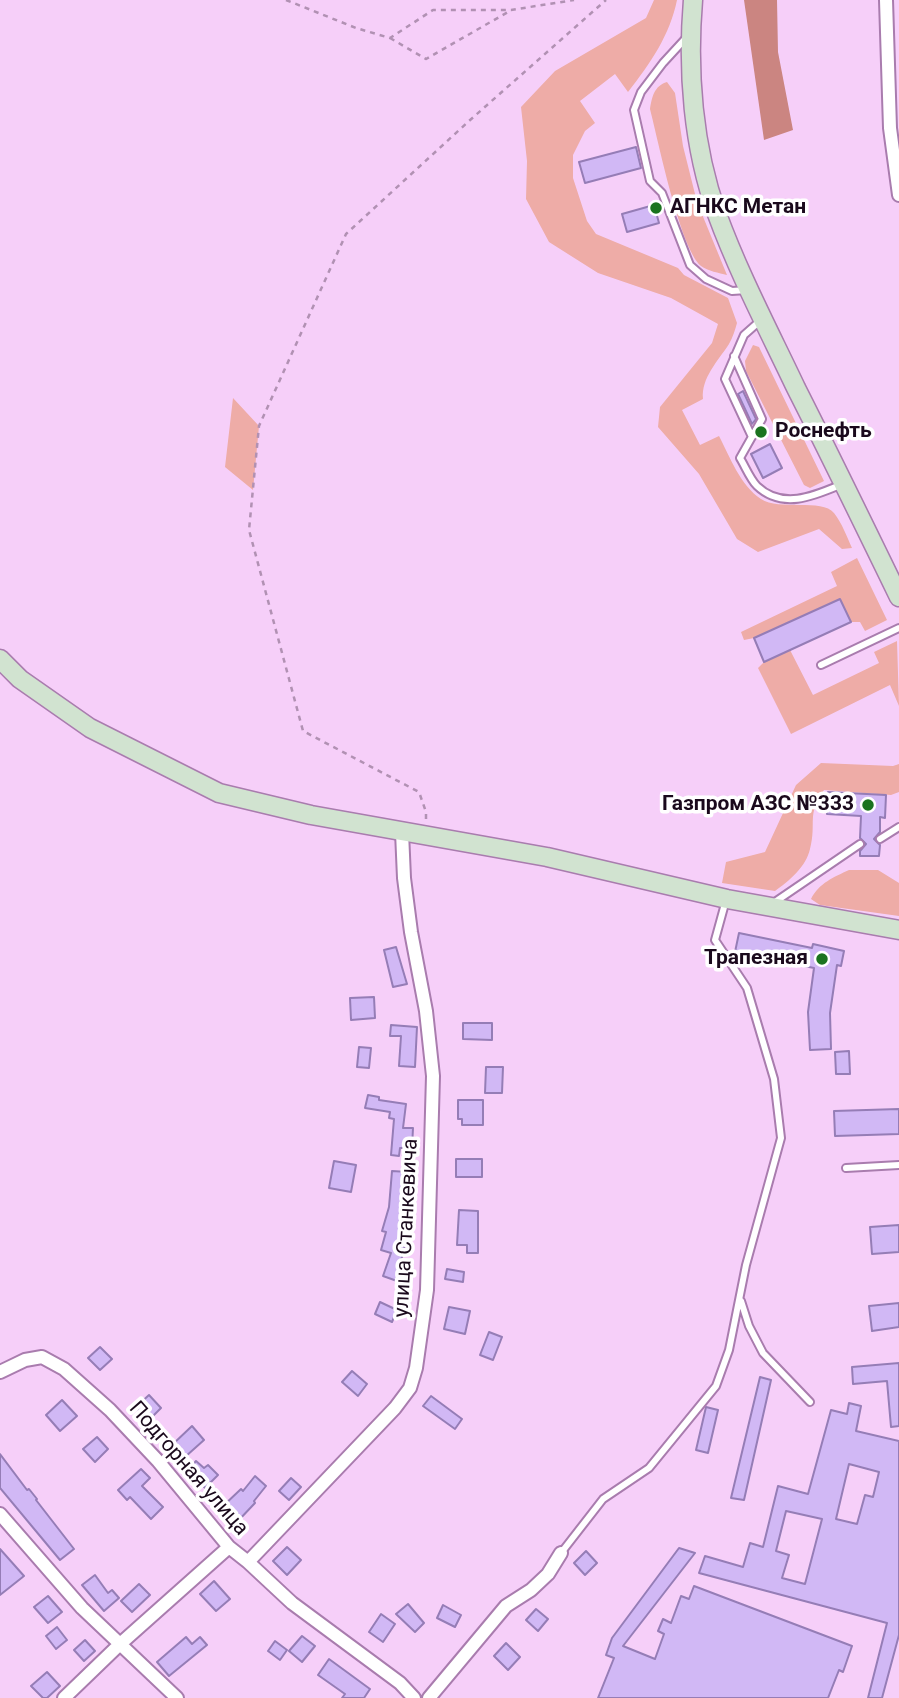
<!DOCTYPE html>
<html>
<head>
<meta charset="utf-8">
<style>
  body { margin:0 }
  canvas { display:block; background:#f6cff9 }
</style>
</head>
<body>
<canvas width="899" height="1698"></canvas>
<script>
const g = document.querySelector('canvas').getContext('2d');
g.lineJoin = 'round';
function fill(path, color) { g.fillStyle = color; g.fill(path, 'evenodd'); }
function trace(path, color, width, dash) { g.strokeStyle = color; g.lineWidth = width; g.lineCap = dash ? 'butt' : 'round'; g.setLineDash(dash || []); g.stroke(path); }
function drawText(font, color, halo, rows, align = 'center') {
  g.font = font + ' Roboto,sans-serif'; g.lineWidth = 7; g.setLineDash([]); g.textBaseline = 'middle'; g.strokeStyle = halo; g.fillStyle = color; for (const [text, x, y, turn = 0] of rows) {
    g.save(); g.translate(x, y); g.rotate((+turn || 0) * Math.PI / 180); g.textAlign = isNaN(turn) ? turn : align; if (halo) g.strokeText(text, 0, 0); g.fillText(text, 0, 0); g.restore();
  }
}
const green = new Path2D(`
  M654 0H677C670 35 650 64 628 92L615 74 580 101 595 123 585 131 573 155V178L587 221 596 234 678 268 684 275 728 298 737 323C735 330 733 337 729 344 718 361 701 378 703 399L682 410 700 445 719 436C730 457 740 485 761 499 779 511 822 498 834 513 842 523 847 537 852 548L842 549 819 529 758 552 737 539 699 474 658 427 660 407 712 343 718 324 671 298 598 273 549 242 526 199 527 161 521 107 555 71 646 18Z
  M667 82 675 93 683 146 697 202 727 275C719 273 708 271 701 266 680 248 658 140 650 109 652 97 654 86 667 82Z
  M753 345 759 347 824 481 810 488 804 485 746 371 745 361Z
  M233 398 259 426 253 490 225 467Z
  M857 558 887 620 865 631 860 622H851L840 599 754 638 744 640 741 632 837 586 831 572Z
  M897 641 899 706 890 685 791 734 758 668 764 662 790 650 813 695 879 663 874 652Z
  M821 763 893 766 899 764V792L891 795 824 790C806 816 817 822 810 849 806 867 789 881 775 891L722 883 726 862 765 852 796 785Z
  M849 870H878L899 883V916L820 905 811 899C819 883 834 877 849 870Z`);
const forest = new Path2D(`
  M744 0H777L778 52 793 130 764 140Z`);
const building = new Path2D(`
  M636 147 641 168 585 183 579 162Z
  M654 205 659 223 627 232 622 214Z
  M743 391 756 419 752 424 738 394Z
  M770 444 782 468 763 478 751 454Z
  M840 599 851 622 764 662 754 638Z
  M828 792 886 795 885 818 880 817V832L874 839 880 845 879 856H860V851L866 844 860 838 861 816 827 814Z
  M739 933 812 948 813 944 844 951 841 966 837 965 830 1013 831 1049 810 1050 808 1012 814 968 735 952Z
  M396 947 407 984 393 987 384 950Z
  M374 997 375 1018 351 1020 350 998Z
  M463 1023H492V1040L463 1039Z
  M391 1025 417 1027 415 1067 399 1066 401 1036H390Z
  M359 1047 371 1048 369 1068 357 1067Z
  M849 1051 850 1074H836L835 1052Z
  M486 1067H503L502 1093H485Z
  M368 1095 379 1097V1100L406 1104 403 1128H413L412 1148H400L399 1156 391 1155 394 1119 389 1118 390 1112 365 1108Z
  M458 1100H483V1125H462V1119H458Z
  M899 1109V1134L835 1136 834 1111Z
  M456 1159H482V1177H456Z
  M334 1161 356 1165 351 1192 329 1188Z
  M392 1171 408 1172 405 1222 410 1223 401 1261 410 1265 406 1277 399 1275 397 1281 383 1276 391 1253 381 1250 386 1232 382 1231 389 1207Z
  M459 1210 478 1211V1253H467V1245H457Z
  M899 1225V1252L872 1254 870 1227Z
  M447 1269 464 1272 463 1282 445 1279Z
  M380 1302 397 1310 392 1322 375 1314Z
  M899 1303V1327L872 1331 869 1306Z
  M449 1307 470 1311 465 1334 444 1329Z
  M489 1332 502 1337 493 1360 480 1355Z
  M100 1347 112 1359 100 1370 88 1358Z
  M899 1363V1426L891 1427 887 1381 853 1384 852 1367Z
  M352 1371 367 1384 358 1396 342 1382Z
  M760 1377 771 1380 744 1500 731 1498Z
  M149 1395 161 1408 148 1421 136 1407Z
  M431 1396 462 1419 455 1429 423 1406Z
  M62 1400 77 1416 60 1431 46 1415Z
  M849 1403 861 1406 856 1431 899 1441V1635L882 1698H868L887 1623 699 1573 705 1556 743 1567 750 1543 763 1547 778 1486 808 1494 831 1410 847 1414ZM849 1464 879 1472 873 1497 865 1495 857 1524 836 1519ZM786 1511 822 1519 805 1584 782 1578 789 1555 776 1551Z
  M706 1407 718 1410 708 1453 696 1450Z
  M192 1426 204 1440 185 1457 173 1444Z
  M97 1437 108 1449 95 1462 83 1449Z
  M0 1454 27 1490 29 1489 37 1499 36 1500 74 1549 60 1560 0 1488Z
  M196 1461 204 1468 208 1465 218 1475 205 1488 187 1471Z
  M141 1469 150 1478 142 1486 163 1507 151 1519 130 1497 127 1500 118 1490Z
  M255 1476 266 1486 254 1501 255 1503 237 1522 222 1507 241 1489 243 1491Z
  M291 1478 301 1487 289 1500 279 1491Z
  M287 1547 301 1560 287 1575 273 1561Z
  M679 1548 695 1553 623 1646 655 1659 664 1634 658 1631 663 1619 671 1623 681 1596 689 1599 694 1586 852 1646 843 1672 839 1670 828 1698H598L614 1658 606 1655 612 1638Z
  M0 1549 24 1576 0 1595Z
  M586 1551 597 1563 585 1575 574 1563Z
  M95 1575 108 1593 112 1590 119 1598 104 1611 82 1585Z
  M214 1581 230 1599 216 1611 200 1594Z
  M139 1584 150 1595 132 1612 121 1601Z
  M48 1596 62 1612 48 1623 34 1607Z
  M408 1604 424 1623 415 1632 396 1614Z
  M443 1605 461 1615 455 1627 437 1618Z
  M536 1609 548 1619 538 1631 526 1620Z
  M381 1614 395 1624 383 1642 369 1632Z
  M57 1627 67 1640 56 1649 46 1636Z
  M302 1636 315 1646 302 1662 289 1651Z
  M186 1637 192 1644 200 1637 207 1645 169 1676 157 1662Z
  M85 1640 95 1651 84 1661 74 1650Z
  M275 1641 287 1650 280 1660 268 1651Z
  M506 1643 520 1657 508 1670 494 1656Z
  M329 1659 370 1689 364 1698H342L345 1694 318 1675Z
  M47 1672 60 1686 47 1698H43L31 1686Z`);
const path = new Path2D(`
  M286 0 356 28 390 38 433 10H511L574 0
  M390 38 426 59 508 12
  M426 819V812L419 792 303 731 249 530 259 426 346 234 469 121 606 0`);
const lane = new Path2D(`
  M686 38 663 63 641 92 634 110 650 181 662 193 690 265 706 279 732 291 747 290
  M734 356 762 419 740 458C745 466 750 479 757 486 782 510 814 496 840 485
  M752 437 725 379 744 335 761 320
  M821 665 899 628
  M880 839 899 827
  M772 904 860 844
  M846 1168 899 1165
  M741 1301 749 1326 763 1353 810 1402
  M561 1553 603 1499 649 1468 716 1386 729 1350 746 1265 781 1138 774 1079 747 988 715 940 726 900`);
const street = new Path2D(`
  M886 0 890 128 899 195
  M0 1372 25 1360 42 1357 64 1369 110 1410 158 1461 229 1547 248 1562 292 1603 400 1683 414 1698
  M0 1514 82 1608 177 1698
  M248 1562 395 1408 410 1388 416 1368 427 1290 433 1076 426 1011 411 932 404 878 402 832
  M64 1698 119 1645 229 1547
  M429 1698 506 1606 531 1590 548 1574 561 1553`);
const secondary = new Path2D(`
  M693 0C687 71 693 147 717 214 739 274 769 331 796 388 831 457 865 527 899 597
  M0 659 20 679 90 728 219 793 311 815 547 857 727 899 899 930`);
const markers = [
  [656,208,7,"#1b731f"],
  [761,432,7,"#1b731f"],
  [868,805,7,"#1b731f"],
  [822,959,7,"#1b731f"]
];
const poiNames = [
  ["АГНКС Метан",670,208],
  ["Роснефть",775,432],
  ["Газпром АЗС №333",854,805,"right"],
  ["Трапезная",808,959,"right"]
];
const streetNames = [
  ["улица Станкевича",407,1228,-87],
  ["Подгорная улица",188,1469,49]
];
fill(green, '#eeaca7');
fill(forest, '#cb8581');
fill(building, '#d1b8f5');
trace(building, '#957db6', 2);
trace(lane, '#a97cae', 10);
trace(street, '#a97cae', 16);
trace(secondary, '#a97cae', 21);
trace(path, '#b191b3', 2.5, [5, 5]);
trace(lane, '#fff', 6);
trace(street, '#fff', 12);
trace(secondary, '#d1e3d0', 18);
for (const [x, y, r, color] of markers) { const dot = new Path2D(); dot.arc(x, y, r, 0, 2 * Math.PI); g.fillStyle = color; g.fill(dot); trace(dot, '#fff', 2.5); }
drawText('bold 21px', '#1a091c', '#fff', poiNames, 'left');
drawText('21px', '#1a091c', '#fff', streetNames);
</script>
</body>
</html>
